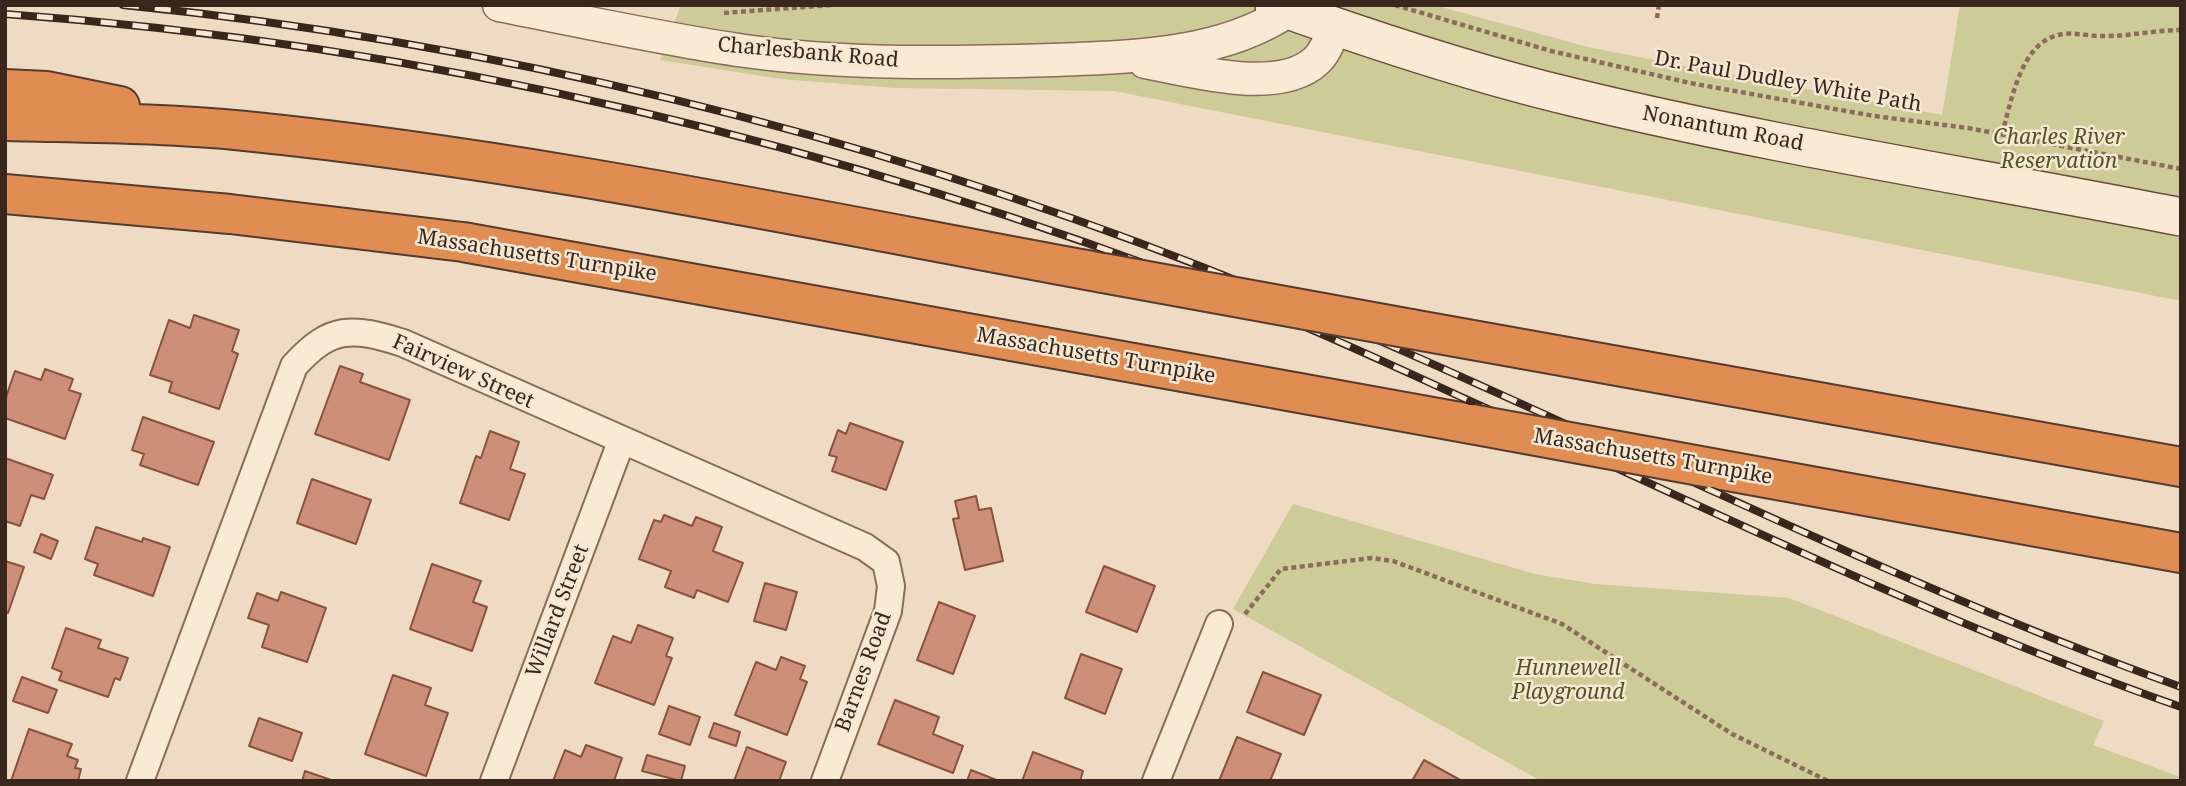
<!DOCTYPE html>
<html>
<head>
<meta charset="utf-8">
<style>
  body { margin:0 }
  #map { position:relative; width:2186px; height:786px; overflow:hidden; background:#efdbc3; font-family:"Noto Serif",serif }
  canvas { display:block }
  .frame { position:absolute; inset:0; border:7px solid #39271e; pointer-events:none }
</style>
</head>
<body>
<div id="map">
<canvas width="2186" height="786"></canvas>
<div class="frame"></div>
</div>
<script>
const g = document.querySelector('canvas').getContext('2d');
g.lineJoin = 'round';
function fill(path, color) { g.fillStyle = color; g.fill(path, 'evenodd'); }
function trace(path, color, width, dash) { g.strokeStyle = color; g.lineWidth = width; g.lineCap = dash ? 'butt' : 'round'; g.setLineDash(dash || []); g.stroke(path); }
function drawText(font, color, halo, rows, align = 'center') {
  g.font = font + ' "Noto Serif",serif'; g.lineWidth = 5; g.setLineDash([]); g.textBaseline = 'middle'; g.strokeStyle = halo; g.fillStyle = color; for (const [text, x, y, turn = 0] of rows) {
    g.save(); g.translate(x, y); g.rotate((+turn || 0) * Math.PI / 180); g.textAlign = isNaN(turn) ? turn : align; if (halo) g.strokeText(text, 0, 0); g.fillText(text, 0, 0); g.restore();
  }
}
const green = new Path2D(`
  M681 5H1434L1592 48 1942 115 1960 5H2181V301L1114 91 895 88 781 79 660 60Z
  M1293 504 1535 574 1595 584 1789 598 2104 721 2093 745 2181 777V781H1541L1233 609Z`);
const building = new Path2D(`
  M194 315 239 330 232 351 238 354 219 409 169 392 172 382 150 375 169 320 190 328Z
  M340 366 363 374 360 382 410 400 389 460 315 434Z
  M45 369 73 379 69 390 81 394 65 439 5 418V400L15 371 41 380Z
  M143 417 214 442 198 485 140 465 144 454 132 450Z
  M850 423 903 442 886 490 832 471 837 457 829 455 838 430 846 434Z
  M490 431 519 442 510 469 525 474 509 520 460 503 476 456 481 458Z
  M5 458 53 475 44 499 31 495 20 526 5 521Z
  M312 479 371 500 356 544 297 523Z
  M976 496 979 510 991 508 1003 561 965 570 953 519 959 518 955 501Z
  M664 515 692 526 696 517 722 527 713 551 743 563 728 602 697 590 694 598 665 587 671 571 639 559 654 520 661 522Z
  M96 527 142 542 143 538 170 547 153 596 94 575 98 564 85 559Z
  M41 534 58 541 51 559 34 552Z
  M5 561 24 567 8 613 5 612Z
  M432 564 481 581 473 602 487 607 472 651 410 629Z
  M1104 566 1155 586 1137 632 1086 612Z
  M765 583 797 592 786 630 754 621Z
  M281 592 326 608 307 662 262 647 269 625 248 618 257 593 278 601Z
  M939 602 975 616 953 674 917 660Z
  M638 625 673 638 666 656 672 658 654 705 595 683 613 636 631 643Z
  M66 628 101 640 98 648 128 658 120 680 115 678 108 697 59 680 62 672 52 668Z
  M1081 654 1122 669 1105 714 1065 698Z
  M781 657 805 666 800 679 807 682 787 735 735 715 756 662 776 670Z
  M1263 672 1321 695 1304 735 1247 712Z
  M393 675 431 688 425 705 448 713 426 776 365 754Z
  M22 677 57 690 48 713 13 701Z
  M895 700 939 717 933 734 963 746 953 773 878 744Z
  M669 706 700 717 690 745 659 734Z
  M259 718 302 733 292 761 249 746Z
  M714 723 740 732 736 746 709 737Z
  M29 729 72 744 67 756 78 760 75 768 81 769 78 781H11Z
  M1237 737 1281 754 1270 781H1219Z
  M586 745 622 758 614 781H553L565 750 581 757Z
  M747 747 786 762 779 781H734Z
  M1033 752 1083 771 1080 781H1022Z
  M647 755 685 766 681 781 642 771Z
  M1424 760 1462 781H1412Z
  M971 770 999 781H967Z
  M305 771 334 781H302Z`);
const path = new Path2D(`
  M1395 5 1551 51 1690 83 1874 116 1968 128 2181 169
  M724 13 831 5
  M1657 18 1659 5
  M2002 134C2011 103 2020 44 2058 35 2073 31 2090 37 2106 36 2131 36 2156 30 2181 30
  M1245 614 1281 569 1372 558 1393 561 1562 624 1732 734 1828 781`);
const minor = new Path2D(`
  M140 781 294 366C331 325 352 327 403 343L865 547 886 562 891 586 888 611 825 781
  M494 781 621 442
  M1156 781 1219 624`);
const tertiary = new Path2D(`
  M499 5C581 21 662 39 745 51 847 65 950 63 1053 60 1130 57 1222 56 1289 10
  M1145 62C1190 70 1278 96 1316 61 1326 52 1330 38 1335 27`);
const secondary = new Path2D(`
  M1274 5C1372 40 1471 73 1572 97 1773 146 1978 177 2181 217`);
const motorway = new Path2D(`
  M5 89 47 91 120 106
  M5 121C85 123 165 123 245 131 533 160 818 221 1103 273
  M5 194 230 214 463 242 1471 424
  M1411 329 2181 467
  M1711 468 2181 553`);
const rail = new Path2D(`
  M123 5C493 42 859 132 1205 268 1534 398 1847 567 2181 687
  M5 14C428 44 844 145 1238 299 1317 330 1393 366 1470 401 1705 507 1938 622 2181 707`);
const motorwayBridge = new Path2D(`
  M1103 273 1411 329
  M1471 424 1711 468`);
const streetNames = [
  ["Charlesbank Road",808,53,5],
  ["Dr. Paul Dudley White Path",1788,82,10],
  ["Nonantum Road",1723,129,11],
  ["Massachusetts Turnpike",537,256,9],
  ["Massachusetts Turnpike",1096,356,10],
  ["Fairview Street",463,372,24],
  ["Massachusetts Turnpike",1653,457,10],
  ["Willard Street",558,611,-69],
  ["Barnes Road",864,672,-70]
];
const parkNames = [
  ["Charles River",2059,138],
  ["Reservation",2059,162],
  ["Hunnewell",1568,669],
  ["Playground",1568,693]
];
fill(green, '#cdcb97');
fill(building, '#cd8f78');
trace(building, '#88523f', 2);
trace(minor, '#896c5a', 30);
trace(tertiary, '#896c5a', 35);
trace(secondary, '#6b4d3d', 40);
trace(motorway, '#573b2e', 42);
trace(path, '#896c5a', 4.5, [5, 3.5]);
trace(minor, '#f9ead6', 26);
trace(tertiary, '#f9ead6', 32);
trace(secondary, '#f9ead6', 37);
trace(motorway, '#df8d53', 38);
trace(rail, '#39271e', 8);
trace(rail, '#f6e7d3', 5, [16]);
trace(motorwayBridge, '#573b2e', 42, []);
trace(motorwayBridge, '#df8d53', 38);
drawText('21px', '#39271e', '#f6e7d3', streetNames);
drawText('italic 21px', '#505524', '#f6e7d3', parkNames);
</script>
</body>
</html>
